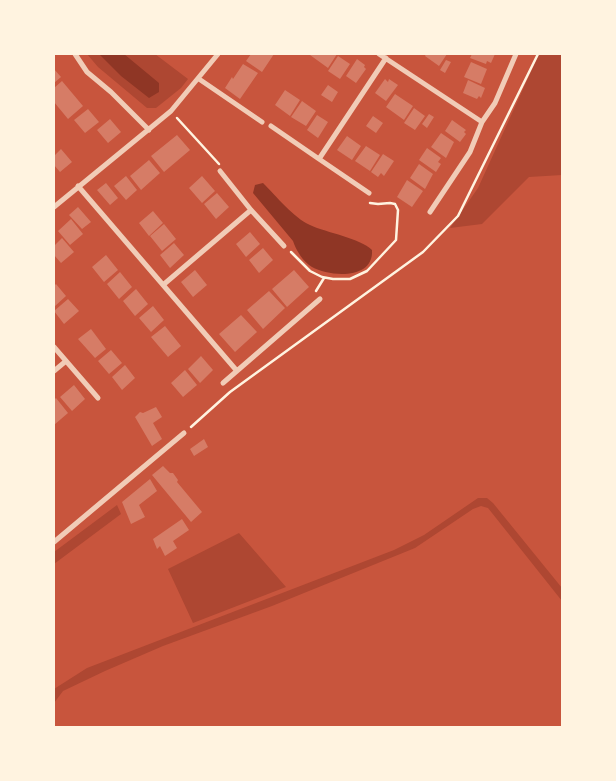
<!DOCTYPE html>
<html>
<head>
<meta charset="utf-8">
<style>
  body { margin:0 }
  #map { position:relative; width:616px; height:781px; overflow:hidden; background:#c8553d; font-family:"Playfair Display",serif }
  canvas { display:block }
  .frame { position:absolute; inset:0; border:55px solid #fff3e0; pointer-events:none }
</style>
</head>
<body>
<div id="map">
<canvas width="616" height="781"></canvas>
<div class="frame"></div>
</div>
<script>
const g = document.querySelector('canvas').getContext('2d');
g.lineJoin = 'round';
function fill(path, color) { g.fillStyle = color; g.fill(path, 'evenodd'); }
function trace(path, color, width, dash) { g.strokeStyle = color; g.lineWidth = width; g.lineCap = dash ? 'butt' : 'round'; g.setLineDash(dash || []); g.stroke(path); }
const green = new Path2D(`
  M87 54H155L188 79 181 88 156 108H147L98 67Z
  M539 54H562V175L529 177 482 224 450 228 478 188Z
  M478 498H487L493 503 562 588V601L488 508 481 506 473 509 415 548 272 606 163 646 105 671 63 691 54 703V689L87 668 394 550 424 535Z
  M117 505 121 514 54 564V552Z
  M239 533 286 587 193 623 168 569Z`);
const water = new Path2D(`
  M99 54H124L159 83V92L149 98 121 76Z
  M263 183C276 196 294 218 310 225 327 233 360 238 372 250 374 280 330 277 312 267 303 262 296 250 293 241L253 193 255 185Z`);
const building = new Path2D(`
  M251 54H274L262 72 246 61Z
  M311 54H337L328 68 310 55Z
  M426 54H447L439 66 425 56Z
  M472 54H495L491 63 487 61 486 64 470 58Z
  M338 56 350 64 340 79 328 71Z
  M357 59 365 65 364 67 366 69 356 83 346 76Z
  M446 60 451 62 445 73 440 70Z
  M471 62 487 69 481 84 464 77Z
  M243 64 258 73 240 99 225 88 232 77 233 79Z
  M54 69 61 77 54 83Z
  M385 79 388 82 389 79 398 85 386 101 375 93Z
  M468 80 485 88 481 98 479 96 477 99 463 93Z
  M62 81 83 106 68 119 54 102V88Z
  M328 85 338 92 332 102 321 95Z
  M285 90 300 100 290 116 275 105Z
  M395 94 413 106 404 120 386 107Z
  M302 101 316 111 306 126 291 117Z
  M414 108 425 116 415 130 404 123Z
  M88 109 99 122 85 133 74 120Z
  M429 114 434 117 427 128 422 124Z
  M317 115 328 122 318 138 307 130Z
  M373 116 383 123 376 133 366 126Z
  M110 119 121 132 108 143 97 130Z
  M452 120 466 130 464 132 466 134 460 142 445 131Z
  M441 133 454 142 446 158 431 147Z
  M177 135 190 150 164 172 151 156Z
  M347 136 361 146 352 160 337 150Z
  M366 146 380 155 370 171 355 161Z
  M427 148 441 158 438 162 441 164 436 172 419 160Z
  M61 149 72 162 60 172 54 165V156Z
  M383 154 394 161 384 176 381 173 378 177 371 172Z
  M149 160 160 173 141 190 130 176Z
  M419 164 433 174 425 189 410 178Z
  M126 176 137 190 126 200 114 186Z
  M202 176 215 191 202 203 189 188Z
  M407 180 423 191 412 207 397 197Z
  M106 183 118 198 110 205 97 190Z
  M217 193 229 207 216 219 204 204Z
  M78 207 91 222 82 229 69 215Z
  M153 211 163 223 149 236 139 223Z
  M71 219 83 234 70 245 58 231Z
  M164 224 176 239 162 251 150 236Z
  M250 232 260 244 246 257 236 244Z
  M62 238 74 252 61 263 54 255V246Z
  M174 243 184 255 170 268 160 255Z
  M263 248 273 260 259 273 249 260Z
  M106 255 118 270 104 282 92 267Z
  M195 270 207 285 193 297 181 282Z
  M294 270 309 287 287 307 272 289Z
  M120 272 132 287 119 299 107 284Z
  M56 284 66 296 54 307V286Z
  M136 289 148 304 135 316 123 301Z
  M269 291 285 308 263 329 247 310Z
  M68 299 79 311 64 324 54 311Z
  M153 306 164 320 151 332 139 318Z
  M241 315 257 332 235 352 219 334Z
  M165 326 181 346 168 357 151 337Z
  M91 329 106 349 95 358 78 339Z
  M111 350 122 363 109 374 98 361Z
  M201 356 213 370 200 383 188 369Z
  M125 365 135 378 122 390 112 377Z
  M185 370 197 385 183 397 171 383Z
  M74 385 85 399 72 411 60 397Z
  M56 398 68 413 54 425V400Z
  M156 407 162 417 153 423 162 439 152 446 135 417 140 412 143 413Z
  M204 439 208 447 194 456 190 449Z
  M163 466 170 473H173L178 480 177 482 202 512 191 522 152 475Z
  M150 479 157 491 139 505 145 517 131 524 122 502Z
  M182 519 189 530 173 541 177 548 165 556 160 546 157 549 153 539Z`);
const path = new Path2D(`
  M177 118 219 164
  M291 252 310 271 322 277 333 279H350L367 271 396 240 398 210 395 204 390 203 378 204 370 203
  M316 291 324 278
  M191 427 230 392 423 252 458 216 538 54`);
const minor = new Path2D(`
  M75 54 87 72 111 92 149 130
  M379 54 482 122
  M199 79 262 122
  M271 126 319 159 386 58
  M319 159 369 193
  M220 171 251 210 284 246
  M78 186 237 371
  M54 207 171 111 218 54
  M430 212 470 152 482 122 495 103 516 54
  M163 285 251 210
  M54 347 98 398
  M54 371 66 361
  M223 383 320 299
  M54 542 184 433`);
fill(green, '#ae4732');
fill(water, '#8f3625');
fill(building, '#d67c66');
trace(path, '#fff3e0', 2.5);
trace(minor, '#f1ccb7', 5);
</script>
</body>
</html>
